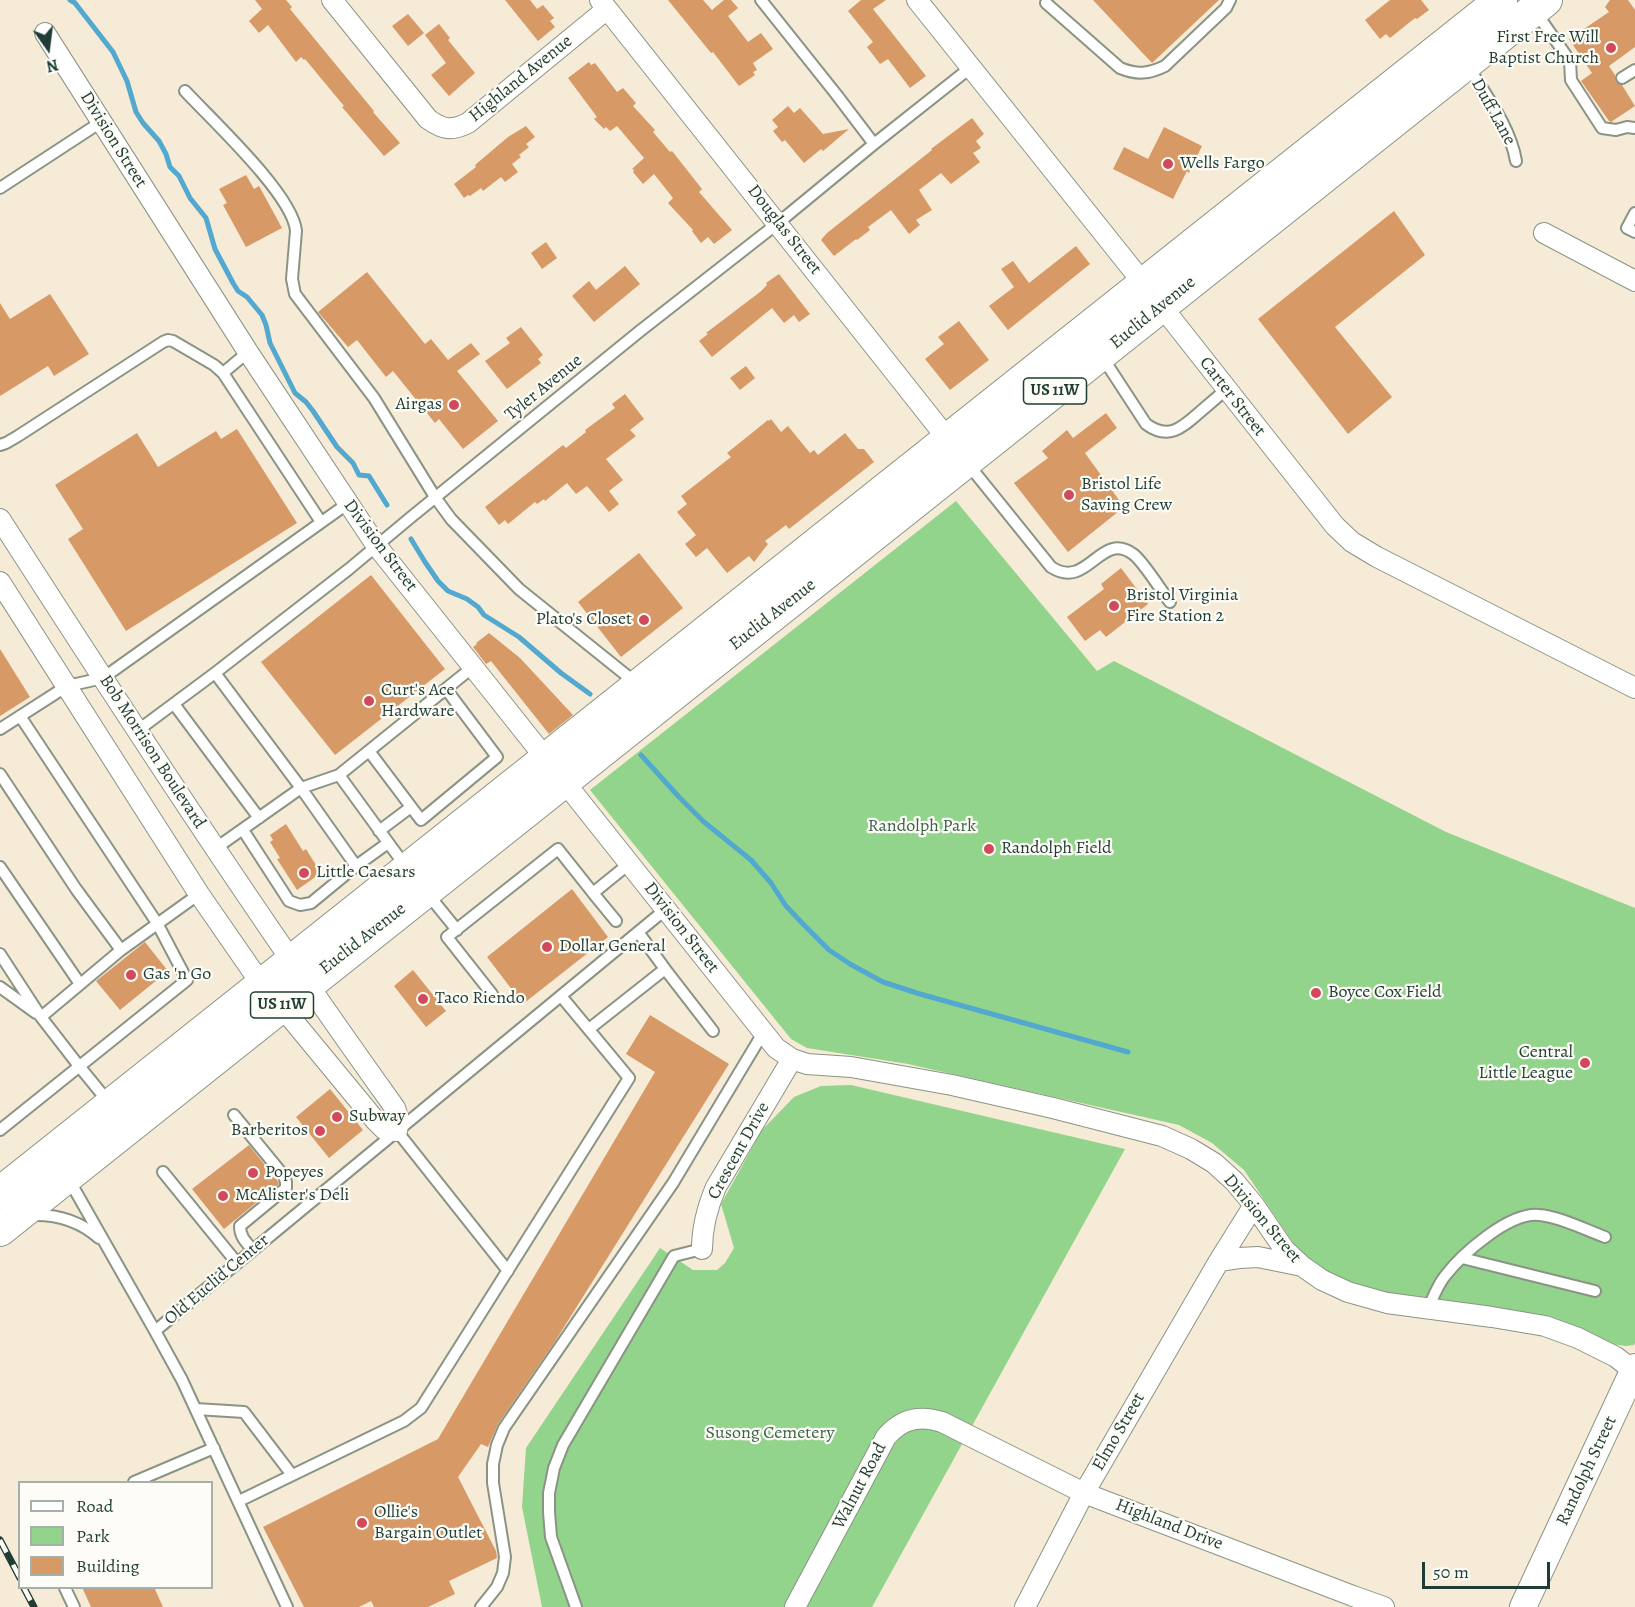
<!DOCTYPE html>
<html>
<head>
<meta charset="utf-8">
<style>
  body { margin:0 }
  #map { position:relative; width:1635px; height:1607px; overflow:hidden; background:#f5ebd6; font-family:Alegreya,serif }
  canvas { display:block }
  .legend { position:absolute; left:18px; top:1481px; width:195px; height:108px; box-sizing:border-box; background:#fdfcf7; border:2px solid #a4b0a9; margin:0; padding:8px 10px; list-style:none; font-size:18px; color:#1f3d34 }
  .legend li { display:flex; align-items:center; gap:12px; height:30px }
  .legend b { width:30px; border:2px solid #a4b0a9 }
  .north { position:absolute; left:18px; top:18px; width:60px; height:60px; -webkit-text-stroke:4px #fdfcf7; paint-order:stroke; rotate:166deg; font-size:16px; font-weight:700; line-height:24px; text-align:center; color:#1f3d34 }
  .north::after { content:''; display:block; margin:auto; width:21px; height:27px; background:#1f3d34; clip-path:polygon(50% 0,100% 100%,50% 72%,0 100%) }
  .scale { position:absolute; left:1422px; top:1562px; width:128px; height:27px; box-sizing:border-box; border:3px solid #1f3d34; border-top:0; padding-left:8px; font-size:18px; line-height:21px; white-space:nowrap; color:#1f3d34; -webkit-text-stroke:4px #fdfcf7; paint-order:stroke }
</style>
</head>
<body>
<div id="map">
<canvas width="1635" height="1607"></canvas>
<ul class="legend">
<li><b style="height:8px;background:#fff"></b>Road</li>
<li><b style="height:16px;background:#93d48c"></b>Park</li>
<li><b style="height:16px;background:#d79966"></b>Building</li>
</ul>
<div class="north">N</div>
<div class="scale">50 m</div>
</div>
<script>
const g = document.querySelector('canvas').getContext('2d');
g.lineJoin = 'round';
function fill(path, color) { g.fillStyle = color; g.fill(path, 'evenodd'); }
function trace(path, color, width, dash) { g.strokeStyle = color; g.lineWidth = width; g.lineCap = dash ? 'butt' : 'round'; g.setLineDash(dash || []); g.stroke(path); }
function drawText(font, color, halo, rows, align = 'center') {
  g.font = font + ' Alegreya,serif'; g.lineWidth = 4.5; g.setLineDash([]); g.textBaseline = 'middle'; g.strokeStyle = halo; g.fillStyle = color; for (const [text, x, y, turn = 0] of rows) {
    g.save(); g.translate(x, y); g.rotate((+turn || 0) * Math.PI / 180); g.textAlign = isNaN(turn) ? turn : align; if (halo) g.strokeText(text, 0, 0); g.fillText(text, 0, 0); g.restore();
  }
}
const green = new Path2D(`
  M956 501 1097 671 1114 661 1446 832 1635 908V1343L1634 1345 1626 1346 1611 1344 1389 1296 1363 1289 1326 1272 1296 1247 1244 1170 1212 1143 1179 1125 908 1064 807 1048 791 1039 590 790Z
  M851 1085 1125 1149 872 1607H542L522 1507 526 1448 660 1248 693 1270H717L725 1263 734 1248 721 1204 762 1130 794 1097 821 1086Z`);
const stream = new Path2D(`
  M70 0 75 3 113 52 127 81 136 112 143 123 159 141 166 154 170 167 179 176 190 198 206 218 215 249 233 283 238 291 247 297 262 315 266 325 270 343 295 393 306 402 313 411 337 447 353 463 359 475 369 476 387 505
  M411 539 425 562 438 581 448 591 467 599 478 607 484 615 519 637 561 673 590 694
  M641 755 679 797 704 822 751 860 771 883 786 906 806 927 829 950 850 964 883 982 920 994 1128 1052`);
const building = new Path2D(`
  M255 0H286L292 7 290 9 374 111 373 112 400 143 384 156 342 107 344 106 305 59 304 60 301 57 296 62 268 25 259 33 249 21 262 9Z
  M505 0H530L537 9 543 5 554 18 550 21 555 27 538 41Z
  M668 0H703L712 10 724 0H731L738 8 728 16 748 42 761 33 773 49 753 63 757 70 753 72 755 75 739 86 713 52 711 53Z
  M861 0H886L873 9 926 76 910 88 888 59 880 64 867 47 873 42 848 11Z
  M1093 0H1219L1152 63Z
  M1390 0H1421L1429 10 1417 19 1415 18 1390 38 1386 34 1380 39 1365 20Z
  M1610 0H1628L1635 10V47L1609 66 1615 75 1616 82 1622 85 1635 106 1611 122 1609 121 1581 81 1592 73 1569 39 1609 12 1605 7Z
  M408 14 424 33 408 46 392 26Z
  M439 24 450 38 448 40 475 73 449 96 431 75 446 63 425 35Z
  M589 62 591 65 595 63 617 92 623 88 636 103 633 106 655 130 653 132 670 152 672 151 702 189 699 192 732 230 714 244 708 237 701 243 692 231 693 230 668 203 673 198 654 174 643 184 633 172 634 170 632 169 644 158 617 126 610 131 606 127 604 129 594 119 597 117 568 78Z
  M788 106 794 113 800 108 823 134 849 129 823 151 821 149 804 163 785 140 782 142 773 131 778 127 772 120Z
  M972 118 984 134 976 141 981 148 973 153 980 162 951 184 941 173 919 190 932 210 916 220 920 225 909 234 891 210 868 227 870 230 857 240 856 239 834 256 821 240 827 233 932 150 931 149Z
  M526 126 535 137 526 144 529 147 519 155 521 157 512 164 518 172 505 182 501 177 483 191 481 188 470 196 468 195 464 198 454 184 476 167 475 165 508 137Z
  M1164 127 1202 146 1189 173 1187 171 1173 199 1113 169 1124 147 1148 159Z
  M246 175 254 189 259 186 282 228 246 247 223 205 227 203 219 189Z
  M1394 211 1425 255 1335 327 1392 397 1348 434 1258 319Z
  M546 242 557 258 542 269 531 253Z
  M1076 246 1090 264 1008 330 989 306 1014 287 1001 269 1013 261 1029 283Z
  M625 266 640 284 594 322 572 296 589 281 596 290Z
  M367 272 425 344 431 339 448 360 471 343 480 354 457 371 498 421 463 449 439 419 435 423 393 371 386 377 357 340 348 347 318 312Z
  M779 274 810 314 799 322 794 315 784 323 772 308 712 357 699 341 708 334 706 333 760 292 767 285 766 283Z
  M50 294 89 354 54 376 48 366 0 396V303L10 319Z
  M959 321 989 360 950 390 925 359 944 344 938 337Z
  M521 327 543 355 538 359 541 363 507 389 485 361 510 343 506 338Z
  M746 366 755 378 740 390 730 378Z
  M625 394 644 419 630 430 636 436 606 459 623 480 609 491 619 504 609 512 587 486 576 494 567 483 545 501 544 499 537 504 535 502 508 524 505 520 499 525 485 507 563 445 566 448 586 432 585 430 615 408 612 404Z
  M1106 413 1117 428 1085 453 1124 507 1068 552 1014 483 1048 458 1042 451 1067 430 1073 438Z
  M771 419 781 432 788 426 810 453 814 450 818 455 845 433 858 449H864L874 462 789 529 786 525 765 541 768 544 754 562 749 556 727 573 707 548 696 557 685 544 696 535 677 512 687 504 681 496 731 457 727 453 768 420 769 421Z
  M237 429 297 523 126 631 68 539 83 529 55 485 137 433 158 467 216 431 221 439Z
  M639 553 683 608 621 657 578 602Z
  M1121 568 1148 604 1106 637 1100 630 1085 641 1067 617 1104 589 1101 584Z
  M371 575 445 669 335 755 261 662Z
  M489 633 520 658 573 715 549 734 491 661 486 664 473 647 477 644 476 643Z
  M0 649 30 697 0 716Z
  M286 824 303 851 306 849 321 873 297 890 277 859 280 858 270 842 273 840 270 835Z
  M572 889 608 937 523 1004 487 957Z
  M145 942 168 971 120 1010 96 981Z
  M413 970 446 1011 426 1027 394 986Z
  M650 1015 729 1064 554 1343 498 1424 488 1447 481 1444 458 1477 496 1551 497 1558 449 1581 455 1594 428 1607H374L371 1601 359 1607H304L263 1527 438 1439 655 1072 626 1054Z
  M330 1089 363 1130 329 1158 296 1117Z
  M249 1145 277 1180 279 1184 224 1229 192 1189Z
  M82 1587H154L163 1607H91Z`);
const service = new Path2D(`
  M761 0 836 94 874 144
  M1046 3 1120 68C1137 75 1149 74 1165 66L1226 8 1230 0
  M1535 11 1570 61 1571 80 1602 128 1616 130 1627 127 1635 128
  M1468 66C1486 96 1510 126 1516 161
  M1622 78 1635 70
  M185 91C212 120 293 195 296 231L292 279 295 294 374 398 435 497 451 519 519 589 636 683
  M0 188 101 122
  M1635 213 1627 228 1635 232
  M1101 355 1146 424C1169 441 1183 427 1200 412 1209 404 1218 397 1226 389
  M223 373 248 352
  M0 445 6 443 18 436 163 342 168 340 173 341 214 365 223 373 321 522
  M968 464 1051 567C1088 591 1100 530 1133 554 1144 562 1161 591 1170 602
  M215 673 301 788 356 866
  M174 704 259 818
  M0 729 67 686 103 678 347 504
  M137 731 215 673 349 569 410 518 640 331 778 223 874 144 970 68
  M369 751 421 820 497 757 446 689
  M0 774 76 889 121 950
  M243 830 289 901 300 905 311 903 356 866 388 843
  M379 831 411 807
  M216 848 301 788 339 775
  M0 867 80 984
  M406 867 339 775 473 667
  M427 893 457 930
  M593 893 616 921
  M0 954 41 1017
  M665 969 713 1031
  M0 987 36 1013
  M492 994 447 937 558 849 593 893 630 863
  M589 1029 665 969 638 932
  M110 1104 79 1066 41 1017 121 950 199 894
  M234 1115 284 1176 286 1182V1188L240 1226C240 1237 246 1242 253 1250
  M0 1130 187 980 157 923 20 716
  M397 1131 508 1271
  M163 1172 237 1263
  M68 1178 155 1331
  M31 1215C57 1214 80 1221 99 1238
  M1462 1258 1595 1291
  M1428 1309C1433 1298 1437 1286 1445 1276 1462 1254 1509 1212 1539 1215 1558 1216 1586 1230 1605 1237
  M196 1409 244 1412 292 1475
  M134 1482 214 1448
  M239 1501 404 1421 421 1408 629 1078 561 996
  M65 1588 74 1607
  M287 1607 182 1380 155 1331 666 909
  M481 1607 497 1587 503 1573 505 1557 493 1483V1464L497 1445 504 1428 673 1183 763 1033
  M576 1607 551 1537 549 1512V1493L554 1468 563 1445 674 1256 702 1249`);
const minor = new Path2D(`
  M332 0 428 119C443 130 452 131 468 123L607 9
  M600 0 954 447
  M917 0 1144 284 1335 526 1352 542 1377 557 1635 688
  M45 33 248 352 376 545 776 1048 792 1059 807 1064 851 1067 952 1085 1053 1108 1162 1136 1191 1149 1214 1163 1234 1181 1254 1205 1284 1249 1302 1266 1322 1280 1348 1292 1387 1303 1492 1317 1545 1326 1578 1338 1616 1357 1635 1372
  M1544 233 1635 281
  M0 519C128 718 257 916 395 1108L399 1120 397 1131 385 1130 375 1120 281 1006 262 985 199 894 0 582
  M702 1249C702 1227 707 1208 716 1187L792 1059
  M1219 1261 1239 1258 1258 1257 1302 1266
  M795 1607 886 1437C902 1418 920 1415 942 1422L1084 1493 1353 1596 1384 1607
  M1025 1607 1084 1493 1219 1261 1254 1205`);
const tertiary = new Path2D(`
  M1523 1607 1635 1367`);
const primary = new Path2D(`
  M0 1193 1501 0
  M0 1230C514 818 1031 410 1546 0`);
const rail = new Path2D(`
  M0 1540 20 1578
  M24 1588 34 1607`);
const markers = [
  [1611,48,6,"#d1495b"],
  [1168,164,6,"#d1495b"],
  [454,405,6,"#d1495b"],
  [1069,495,6,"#d1495b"],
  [1114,606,6,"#d1495b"],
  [644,620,6,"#d1495b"],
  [369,701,6,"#d1495b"],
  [989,849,6,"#d1495b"],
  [304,873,6,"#d1495b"],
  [547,947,6,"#d1495b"],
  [131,975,6,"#d1495b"],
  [1316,993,6,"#d1495b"],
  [423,999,6,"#d1495b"],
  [1585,1063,6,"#d1495b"],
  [337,1117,6,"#d1495b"],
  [320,1131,6,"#d1495b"],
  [253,1173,6,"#d1495b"],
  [223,1196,6,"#d1495b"],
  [362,1523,6,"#d1495b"]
];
const shields = [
  [1055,391,63],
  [282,1005,63]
];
const shieldNames = [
  ["US 11W",1055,391],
  ["US 11W",282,1005]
];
const poiNames = [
  ["First Free Will",1599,38,"right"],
  ["Baptist Church",1599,59,"right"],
  ["Wells Fargo",1180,164],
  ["Airgas",442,405,"right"],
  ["Bristol Life",1081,485],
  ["Saving Crew",1081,506],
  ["Bristol Virginia",1126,596],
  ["Fire Station 2",1126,617],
  ["Plato's Closet",632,620,"right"],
  ["Curt's Ace",381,691],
  ["Hardware",381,712],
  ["Randolph Field",1001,849],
  ["Little Caesars",316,873],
  ["Dollar General",559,947],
  ["Gas 'n Go",143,975],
  ["Boyce Cox Field",1328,993],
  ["Taco Riendo",435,999],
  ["Central",1573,1053,"right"],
  ["Little League",1573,1074,"right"],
  ["Subway",349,1117],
  ["Barberitos",308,1131,"right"],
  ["Popeyes",265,1173],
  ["McAlister's Deli",235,1196],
  ["Ollie's",374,1513],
  ["Bargain Outlet",374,1534]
];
const streetNames = [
  ["Highland Avenue",521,79,-39],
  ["Duff Lane",1493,112,61],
  ["Division Street",113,140,58],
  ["Douglas Street",784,230,52],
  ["Euclid Avenue",1153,313,-39],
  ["Tyler Avenue",544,388,-39],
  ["Carter Street",1232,397,52],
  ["Division Street",380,546,53],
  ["Euclid Avenue",773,615,-38],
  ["Bob Morrison Boulevard",152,752,57],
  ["Division Street",681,928,52],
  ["Euclid Avenue",363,939,-38],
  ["Crescent Drive",739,1151,-61],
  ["Division Street",1262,1219,50],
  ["Old Euclid Center",217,1280,-40],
  ["Elmo Street",1119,1432,-60],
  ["Randolph Street",1587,1471,-65],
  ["Walnut Road",860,1486,-62],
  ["Highland Drive",1169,1525,21]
];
const parkNames = [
  ["Randolph Park",922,827],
  ["Susong Cemetery",770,1434]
];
fill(green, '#93d48c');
trace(stream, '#52a8ce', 5);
fill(building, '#d79966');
trace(service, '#8a9485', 14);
trace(minor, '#8a9485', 22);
trace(tertiary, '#8a9485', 28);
trace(primary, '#8a9485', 34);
trace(service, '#fff', 10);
trace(minor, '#fff', 20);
trace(tertiary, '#fff', 26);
trace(primary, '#fff', 32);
trace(rail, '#1f3d34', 7);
trace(rail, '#fdfcf7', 4.5, [14]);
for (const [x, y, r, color] of markers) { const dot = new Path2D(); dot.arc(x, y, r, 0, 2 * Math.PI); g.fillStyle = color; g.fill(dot); trace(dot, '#fdfcf7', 2); }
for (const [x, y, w] of shields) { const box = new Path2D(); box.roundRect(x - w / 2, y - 13, w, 26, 4.5); g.fillStyle = '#fdfcf7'; g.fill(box); trace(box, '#1f3d34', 1.5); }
drawText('bold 16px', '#1f3d34', null, shieldNames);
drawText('18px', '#1f3d34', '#fdfcf7', poiNames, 'left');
drawText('18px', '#1f3d34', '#fdfcf7', streetNames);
drawText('18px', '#3c634a', '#fdfcf7', parkNames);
</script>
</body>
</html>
